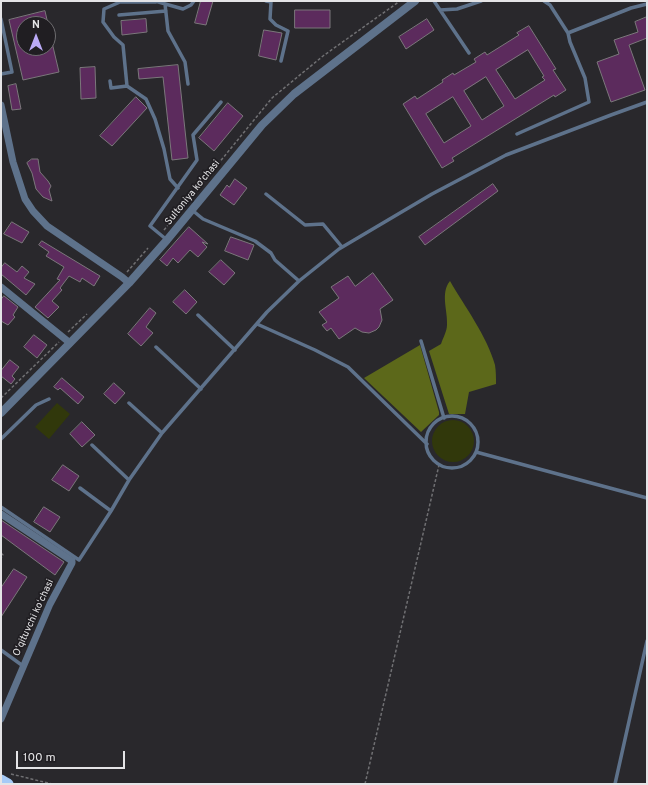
<!DOCTYPE html>
<html>
<head>
<meta charset="utf-8">
<style>
  body { margin:0 }
  #map { position:relative; width:648px; height:785px; overflow:hidden; background:#29282c; font-family:Overpass,sans-serif }
  canvas { display:block }
  .frame { position:absolute; inset:0; border:2px solid #e4e4e6; pointer-events:none }
  .north { position:absolute; left:16px; top:16px; width:40px; height:40px; box-sizing:border-box; background:#201e22; border:1px solid #6e6d70; border-radius:50%; rotate:0deg; font-size:11px; font-weight:700; line-height:16px; text-align:center; color:#e4e4e6 }
  .north::after { content:''; display:block; margin:auto; width:14px; height:18px; background:#baaaf6; clip-path:polygon(50% 0,100% 100%,50% 72%,0 100%) }
  .scale { position:absolute; left:16px; top:751px; width:109px; height:18px; box-sizing:border-box; border:2px solid #e4e4e6; border-top:0; padding-left:5px; font-size:12px; line-height:14px; white-space:nowrap; color:#e4e4e6; -webkit-text-stroke:3px #201e22; paint-order:stroke }
</style>
</head>
<body>
<div id="map">
<canvas width="648" height="785"></canvas>
<div class="frame"></div>
<div class="north">N</div>
<div class="scale">100 m</div>
</div>
<script>
const g = document.querySelector('canvas').getContext('2d');
g.lineJoin = 'round';
function fill(path, color) { g.fillStyle = color; g.fill(path, 'evenodd'); }
function trace(path, color, width, dash) { g.strokeStyle = color; g.lineWidth = width; g.lineCap = dash ? 'butt' : 'round'; g.setLineDash(dash || []); g.stroke(path); }
function drawText(font, color, halo, rows, align = 'center') {
  g.font = font + ' Overpass,sans-serif'; g.lineWidth = 3.5; g.setLineDash([]); g.textBaseline = 'middle'; g.strokeStyle = halo; g.fillStyle = color; for (const [text, x, y, turn = 0] of rows) {
    g.save(); g.translate(x, y); g.rotate((+turn || 0) * Math.PI / 180); g.textAlign = isNaN(turn) ? turn : align; if (halo) g.strokeText(text, 0, 0); g.fillText(text, 0, 0); g.restore();
  }
}
const green = new Path2D(`
  M57 403 70 414 49 439 35 427Z
  M432 441a21 21 0 1 1 42 0a21 21 0 1 1-42 0Z`);
const forest = new Path2D(`
  M450 281C465 307 487 336 495 365 496 371 496 378 496 384L469 392 465 414H449L429 351 441 344C443 338 447 331 447 325 448 311 440 293 450 281Z
  M420 345 439 412V415L421 432 364 378Z`);
const building = new Path2D(`
  M201 1H213L206 25 195 23Z
  M295 10H330V28H295Z
  M45 11 48 24H24V48H48V35L50 34 59 72 23 80 9 20Z
  M647 17V38L629 45 645 90 611 102 597 62 619 54 614 40 638 32 635 22Z
  M146 19 147 32 122 35 121 21Z
  M427 19 434 30 406 49 399 37Z
  M529 26 556 69 553 70 566 90 555 97 554 95 452 158 454 161 442 168 403 104 415 96 417 99 443 82 442 80 453 73 454 75 476 62 474 59 485 52 487 55 519 35 517 33ZM528 50 544 76 542 77 545 80 515 99 496 70ZM486 77 504 106 482 120 464 91ZM453 97 471 126 444 143 426 114Z
  M264 30 282 33 276 60 259 56Z
  M178 65 188 158 172 160 163 77 139 79 138 69Z
  M95 67 96 98 81 99 80 68Z
  M16 84 21 109 12 110 8 86Z
  M136 97 147 108 112 146 100 136Z
  M228 103 243 116 214 151 199 138Z
  M32 159H38L40 172 48 181 51 186 49 190 52 201 43 197 36 189 32 173 27 163Z
  M235 179 247 188 234 205 220 195 227 185 229 187Z
  M493 184 498 191 425 245 419 237Z
  M12 222 29 232 22 243 4 234Z
  M189 227 208 244 202 242 207 247 198 257 190 250 178 263 173 258 167 266 160 260Z
  M231 237 254 245 248 260 225 251Z
  M42 241 100 276 94 286 82 278 80 282 69 276 60 288 62 290 52 301 59 307 48 318 35 307 60 280 57 279 64 267 46 256 49 252 39 245Z
  M221 260 235 273 224 285 209 272Z
  M5 263 17 272 22 266 29 272 24 278 35 284 26 295 1 274V268Z
  M373 273 393 300 380 309 382 320 379 327 376 330 369 333 362 332 355 328 339 339 331 328 327 331 322 325 327 322 319 312 339 298 331 287 348 276 355 286Z
  M185 290 197 302 186 314 173 302Z
  M4 296 18 307 13 315 15 317 8 325 1 321V300Z
  M150 308 156 313 146 327 153 333 141 346 128 334Z
  M34 335 47 345 37 358 24 347Z
  M10 360 19 367 12 376 15 379 11 384 1 376V371Z
  M62 378 84 397 78 404 60 388 58 390 54 387Z
  M114 383 125 393 115 404 104 394Z
  M82 422 95 435 82 447 70 434Z
  M63 465 79 476 69 491 52 480Z
  M44 507 60 517 50 532 34 522Z
  M1 520 64 562 55 575 1 535Z
  M14 569 27 577 1 617V588Z`);
const path = new Path2D(`
  M164 230 272 98 323 56 400 1
  M127 272 148 248
  M68 332 87 314
  M1 398 59 342
  M1 553 3 555 1 558
  M11 774 52 784
  M365 784 439 465`);
const service = new Path2D(`
  M155 1 183 9 191 5 194 1
  M266 1 271 2 270 19 276 25 288 31 281 61
  M434 1 469 53
  M544 1 550 5 568 33 631 8 647 4
  M156 2H120L104 9 103 22 114 37 123 45 127 86 146 99 155 119 164 149 170 179 178 188
  M165 4 168 31 185 62 188 84
  M440 10 457 9 481 1
  M119 15 166 11
  M1 19 12 72 1 74
  M110 81 111 88 127 86
  M517 134 589 102 585 78 570 42 568 33
  M266 194 305 225 323 224 342 247
  M192 210 203 219 255 241 271 253 275 260 299 281
  M167 240 150 226 197 160 193 135 221 102
  M198 315 235 350
  M257 324 315 350 348 367 427 444
  M421 341 444 418
  M156 347 201 389
  M129 403 162 433
  M426 442a26 26 0 1 1 52 0a26 26 0 1 1-52 0Z
  M1 439 36 405 49 399
  M92 445 129 480
  M476 452 647 498
  M80 488 111 511
  M1 507 79 560 111 511 129 480 162 433 267 312 299 281 339 249 432 194 506 155 611 115 647 102
  M1 650 23 666
  M615 784 647 641`);
const minor = new Path2D(`
  M1 105 13 162 25 199 33 211 47 226 122 277 129 283
  M1 287 70 343
  M1 719 50 604 72 563V561L1 514`);
const tertiary = new Path2D(`
  M1 413 129 283 167 240 262 125 294 94 415 1`);
const trunk = new Path2D(`
  M1 780 8 784`);
const streetNames = [
  ["Sultoniya ko'chasi",193,193,-51],
  ["Oʻqituvchi koʻchasi",34,618,-65]
];
fill(green, '#31380b');
fill(forest, '#5c681a');
fill(building, '#5c2b5d');
trace(building, '#7b777b', 1);
trace(path, '#707073', 1.5, [3, 2]);
trace(service, '#5e728b', 3.5);
trace(minor, '#5e728b', 7);
trace(tertiary, '#5e728b', 8);
trace(trunk, '#a6caf6', 11);
drawText('10px', '#e4e4e6', '#201e22', streetNames);
</script>
</body>
</html>
